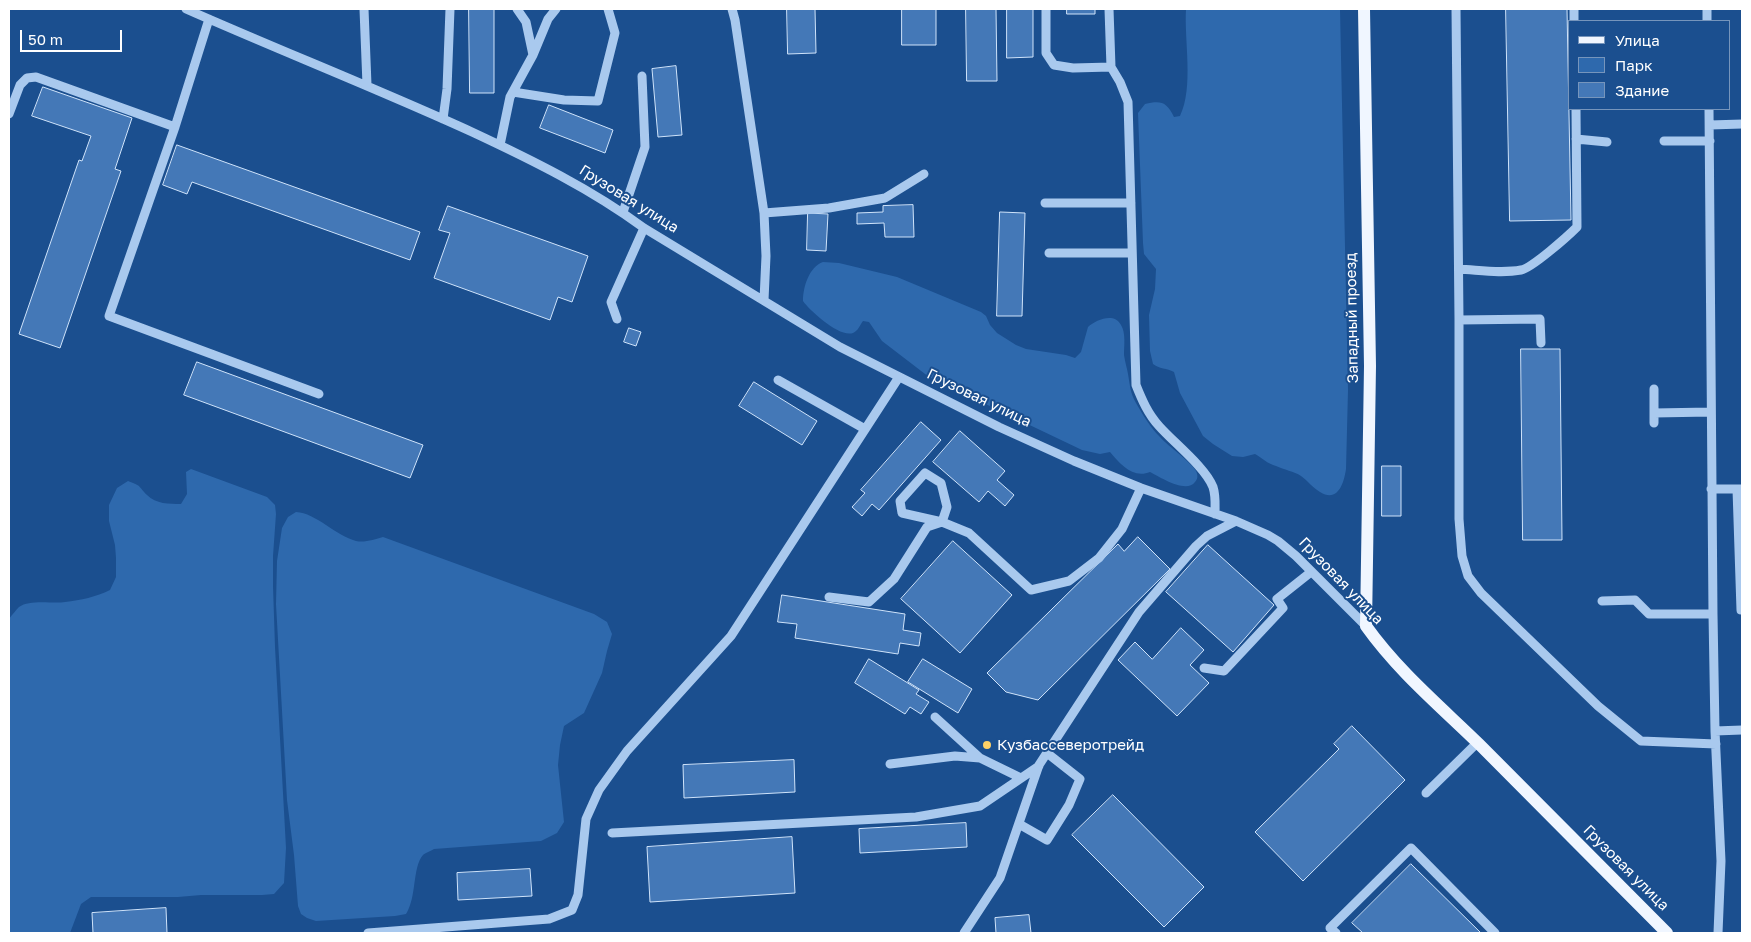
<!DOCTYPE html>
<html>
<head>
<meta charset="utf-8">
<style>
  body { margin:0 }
  #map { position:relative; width:1751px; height:942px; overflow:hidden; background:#1b4f8f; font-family:"Golos Text",sans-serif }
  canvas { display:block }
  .frame { position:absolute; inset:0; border:10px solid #fff; pointer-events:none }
  .legend { position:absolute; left:1568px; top:20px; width:162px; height:90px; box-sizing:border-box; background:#1b4f8f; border:1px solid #7695bc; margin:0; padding:6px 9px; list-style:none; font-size:15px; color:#fff }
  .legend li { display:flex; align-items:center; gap:10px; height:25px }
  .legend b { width:25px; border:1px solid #7695bc }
  .scale { position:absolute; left:20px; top:30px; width:102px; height:22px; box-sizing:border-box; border:2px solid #fff; border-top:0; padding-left:6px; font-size:15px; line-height:18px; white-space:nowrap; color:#fff; -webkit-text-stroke:4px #1b4f8f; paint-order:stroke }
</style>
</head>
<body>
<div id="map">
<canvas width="1751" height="942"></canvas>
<div class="frame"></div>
<ul class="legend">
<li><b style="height:6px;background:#f0f6ff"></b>Улица</li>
<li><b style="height:14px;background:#2e69ad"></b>Парк</li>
<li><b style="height:14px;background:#4478b7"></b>Здание</li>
</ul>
<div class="scale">50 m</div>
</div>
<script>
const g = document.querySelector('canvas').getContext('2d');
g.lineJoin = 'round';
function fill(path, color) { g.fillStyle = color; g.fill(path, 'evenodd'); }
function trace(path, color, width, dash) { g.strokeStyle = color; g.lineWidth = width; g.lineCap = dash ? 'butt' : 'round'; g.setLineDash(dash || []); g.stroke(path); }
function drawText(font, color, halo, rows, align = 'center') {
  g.font = font + ' "Golos Text",sans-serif'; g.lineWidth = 4; g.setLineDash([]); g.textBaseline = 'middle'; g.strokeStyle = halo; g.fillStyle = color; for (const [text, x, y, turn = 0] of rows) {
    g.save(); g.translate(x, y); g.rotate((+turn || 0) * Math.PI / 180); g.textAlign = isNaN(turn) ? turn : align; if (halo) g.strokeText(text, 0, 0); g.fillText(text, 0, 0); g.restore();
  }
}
const green = new Path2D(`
  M1186 9H1340L1348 390 1346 469C1344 483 1338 503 1320 492 1313 488 1308 481 1301 476 1294 471 1284 470 1276 466 1268 464 1262 458 1255 454L1243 457 1232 456 1213 444 1203 436 1180 393 1174 372C1167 368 1159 369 1153 364L1150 351 1149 315 1155 289 1156 269 1144 254 1143 243 1138 113 1145 104C1161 100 1167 102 1174 117L1180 116C1194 87 1184 41 1186 9Z
  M823 262 839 263 897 277 981 312 986 316 990 325 997 333 1016 345 1026 349 1066 355 1075 358 1081 352 1088 327C1096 320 1114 312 1121 325 1126 333 1124 346 1124 355 1125 362 1127 368 1128 374 1130 385 1130 393 1136 403 1143 415 1150 427 1160 437 1169 447 1190 461 1196 471 1198 475 1198 479 1195 482 1186 494 1160 477 1150 472 1133 479 1120 464 1110 452L1100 454 1082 450 929 377 882 341 869 322 863 321C860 325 858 331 853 333 840 338 810 311 803 301 803 287 809 267 823 262Z
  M191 469 267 497 275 505 276 514 273 556V586L275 647 286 848 284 883 274 894 262 895H201L178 897H91L81 904 70 933H9V619C12 615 16 610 19 607 30 599 53 604 65 602 81 600 96 597 110 590L116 577V558L115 545 109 521V505L117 488 128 481C142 486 138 486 147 495 156 504 169 504 181 504L187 494 186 472Z
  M296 512C316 513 336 536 356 541 365 543 375 539 383 537L594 614 607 622 612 634 607 651 602 673 584 713 564 726 560 745 558 765 564 822 557 833 541 841 434 849C431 851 425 853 423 855 412 868 417 897 406 914L395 916 316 921 307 918 301 914 298 906 294 855 287 800 276 604 277 561 282 528 288 517Z`);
const building = new Path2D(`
  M469 9H494V93H470Z
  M787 9H815L816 53 788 54Z
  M902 9H936V45H902Z
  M966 9H996L997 81H967Z
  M1007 9H1033V57L1007 58Z
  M1067 9H1095V14H1067Z
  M1506 9H1567L1571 220 1510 221Z
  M676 66 682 135 658 137 652 69Z
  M43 87 132 118 115 169 121 171 60 348 19 334 79 160 82 161 91 136 32 116Z
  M549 105 613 130 605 153 540 128Z
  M177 145 420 232 410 260 192 182 187 194 163 185Z
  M913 205 914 237H885L884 223 857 224V213L883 212V206Z
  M448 206 588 256 572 302 558 297 550 320 434 278 450 233 439 230Z
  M1000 212 1025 213 1022 316H997Z
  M808 213 828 214 826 251 807 250Z
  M629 328 641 332 636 346 624 342Z
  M1521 349H1560L1562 540H1523Z
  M197 362 423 445 410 478 184 395Z
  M754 382 817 421 802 445 739 406Z
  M921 422 941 440 879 510 872 504 862 516 852 507 865 493 861 490Z
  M960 431 1005 471 997 480 1014 495 1005 506 988 491 979 502 933 462Z
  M1382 466H1401V516H1382Z
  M1138 537 1170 569 1038 700 1006 692 987 673 1118 544 1124 551Z
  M953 541 1012 595 960 653 901 599Z
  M1208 545 1274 605 1233 652 1166 592Z
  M782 595 905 614 903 630 921 633 919 646 900 643 898 654 795 638 797 624 778 622Z
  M1181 628 1204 650 1190 665 1209 683 1177 716 1118 660 1135 642 1152 659Z
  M869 659 919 690 916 694 929 702 921 714 910 707 905 714 855 683Z
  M923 659 972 689 958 713 908 682Z
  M1352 726 1405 780 1303 881 1255 832 1339 749 1334 744Z
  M794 760 795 792 684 798 683 765Z
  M1113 795 1204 887 1164 927 1072 835Z
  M966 823 967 847 860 853 859 829Z
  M792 837 795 893 650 902 647 847Z
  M1411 864 1481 933H1363L1352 923Z
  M530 869 532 896 458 900 457 873Z
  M166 908 167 933H93L92 913Z
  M1029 915 1031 933H996L995 918Z`);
const minor = new Path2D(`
  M186 9C281 51 378 89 472 132 532 160 591 189 644 228L840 347 999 427 1074 461 1141 488 1236 521 1268 535 1278 541 1296 556 1366 626
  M364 9 367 85
  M517 9 526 22 533 55
  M732 9 735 20 764 213 766 256 764 300
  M1046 9V53L1054 65 1073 68 1111 67
  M1109 9 1111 67 1120 82 1128 102 1136 385C1142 400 1148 414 1159 426 1174 443 1205 467 1213 487 1216 496 1215 505 1215 514
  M1456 9 1459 320 1540 319 1541 343
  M1574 9V21
  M1707 9V21
  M209 19 175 127 109 316 319 394
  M513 92 564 100 598 101 615 33 608 9
  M1709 109 1713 614 1715 731 1721 861 1718 933
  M9 114 20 85 27 78 36 77 175 127
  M443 119 447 89 450 9
  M1710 125 1742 124
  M1576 139 1607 142
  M1664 141H1710
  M500 145 510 97 533 55 548 19 556 9
  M1045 203H1131
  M623 212 645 147 642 76
  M764 213 829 208 885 198 924 174
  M1049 253H1132
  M1459 269C1479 270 1501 274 1521 270 1532 268 1568 236 1577 227L1576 109
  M617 319 611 302 644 228
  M1459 320V519L1462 556 1468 576 1481 593 1598 706 1641 741 1716 744
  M778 380 865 429
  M1654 389V413
  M1654 423V413L1710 412
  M925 473 941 483 947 507 942 522 902 513 900 501Z
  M1711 489H1742
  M1737 489 1741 610H1742
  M829 597 869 602 894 579 927 527 942 522 969 533 1031 590 1069 581 1099 558 1122 529 1141 488
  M1602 601 1635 600 1649 614H1713
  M1204 668 1224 671 1283 608 1277 599 1311 572
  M935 717 980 758
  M1715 731 1742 730
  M890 764 955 756 980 758 1021 778
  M1426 793 1477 743
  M1019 824 1047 840 1069 805 1080 779 1047 753
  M612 833 916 817 980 806 1039 766
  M368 933 549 919 572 910 578 895 586 819 599 790 627 751 731 636 899 377
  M964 933 1000 878 1039 765 1139 612 1196 546 1207 536 1236 521
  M1336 933 1330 928 1411 848 1495 933`);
const major = new Path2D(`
  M1364 9 1370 366 1366 626C1398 671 1440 706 1479 744 1542 807 1604 870 1667 933`);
const markers = [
  [987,745,5,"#ffd166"]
];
const streetNames = [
  ["Грузовая улица",629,199,32],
  ["Западный проезд",1352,318,-91],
  ["Грузовая улица",979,398,26],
  ["Грузовая улица",1341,581,46],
  ["Грузовая улица",1626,868,45]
];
const poiNames = [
  ["Кузбассеверотрейд",997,745]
];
fill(green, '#2e69ad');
fill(building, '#4478b7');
trace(building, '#cfe3fa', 1);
trace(minor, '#a9c9ee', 9);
trace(major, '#f0f6ff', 12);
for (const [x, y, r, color] of markers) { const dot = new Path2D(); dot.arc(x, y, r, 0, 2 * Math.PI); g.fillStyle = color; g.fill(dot); trace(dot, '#1b4f8f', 2); }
drawText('15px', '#fff', '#1b4f8f', streetNames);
drawText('15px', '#fff', '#1b4f8f', poiNames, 'left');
</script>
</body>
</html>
